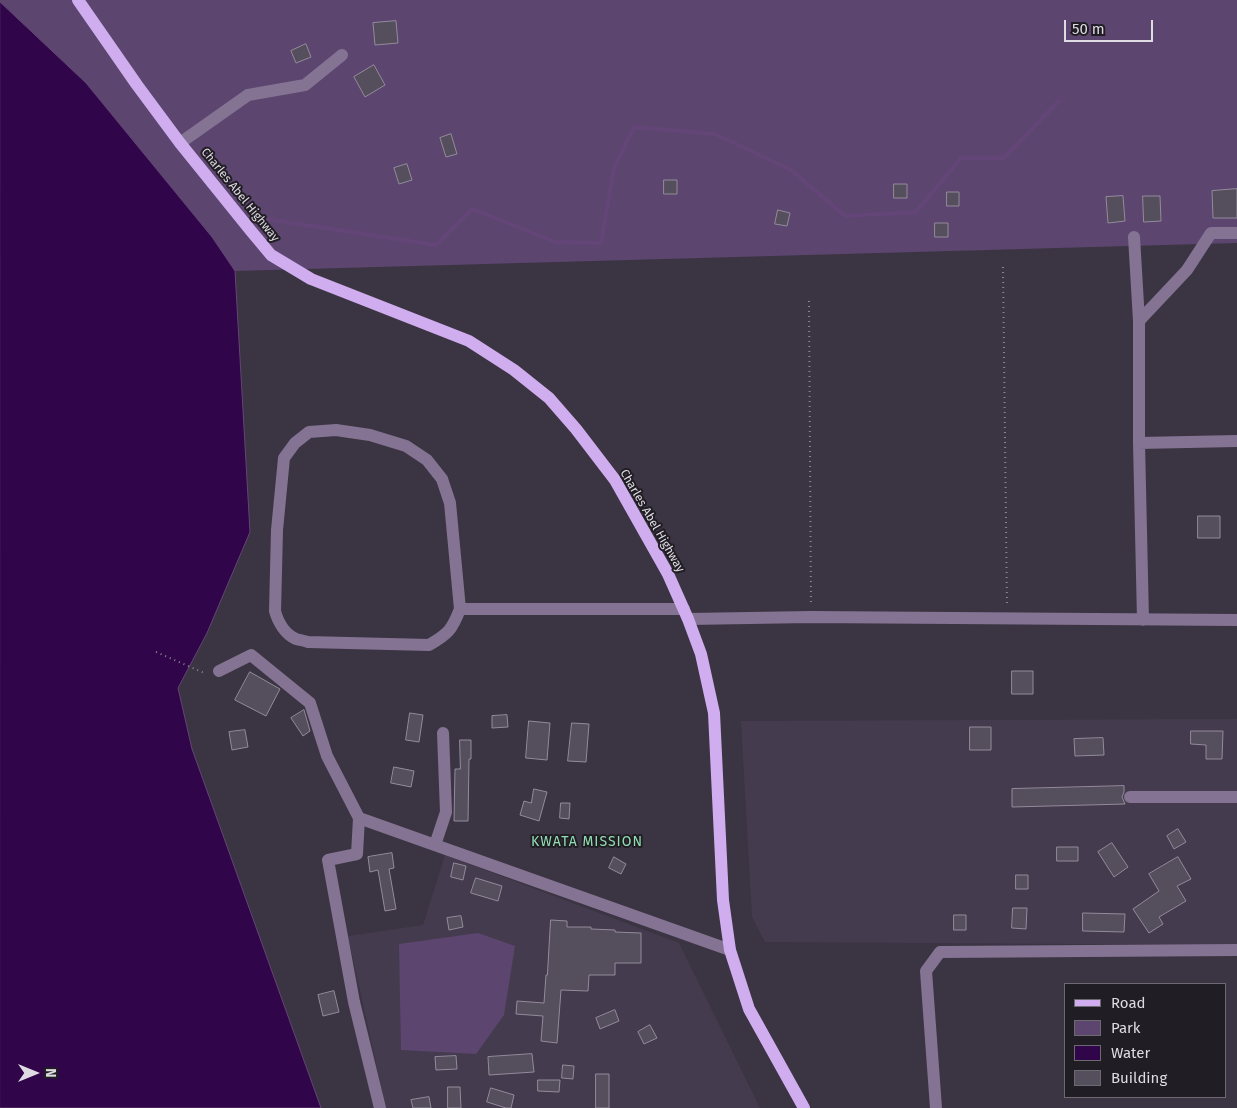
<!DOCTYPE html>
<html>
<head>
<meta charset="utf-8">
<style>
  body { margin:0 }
  #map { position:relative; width:1237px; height:1108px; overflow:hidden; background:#3b3442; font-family:"Fira Sans",sans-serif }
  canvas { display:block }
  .legend { position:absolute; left:1064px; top:983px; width:162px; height:115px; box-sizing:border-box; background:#211d24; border:1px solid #6d6970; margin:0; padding:6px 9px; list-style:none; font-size:15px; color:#dfdbe3 }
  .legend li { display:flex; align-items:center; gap:10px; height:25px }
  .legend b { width:25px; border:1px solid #6d6970 }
  .north { position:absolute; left:10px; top:1048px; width:50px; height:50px; -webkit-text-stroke:4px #211d24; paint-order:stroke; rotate:90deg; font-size:14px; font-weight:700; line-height:20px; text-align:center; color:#dfdbe3 }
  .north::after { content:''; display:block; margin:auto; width:18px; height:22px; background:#dfdbe3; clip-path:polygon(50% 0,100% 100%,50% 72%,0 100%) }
  .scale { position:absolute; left:1064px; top:20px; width:89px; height:22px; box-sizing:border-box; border:2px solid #dfdbe3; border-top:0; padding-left:6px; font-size:15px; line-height:18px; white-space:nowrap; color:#dfdbe3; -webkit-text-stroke:4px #211d24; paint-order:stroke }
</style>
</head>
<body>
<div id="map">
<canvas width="1237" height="1108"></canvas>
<ul class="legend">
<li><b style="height:6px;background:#d0adef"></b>Road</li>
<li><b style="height:14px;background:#5c456f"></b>Park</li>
<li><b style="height:14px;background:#300549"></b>Water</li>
<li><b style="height:14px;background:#554e5c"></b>Building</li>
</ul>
<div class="north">N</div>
<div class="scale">50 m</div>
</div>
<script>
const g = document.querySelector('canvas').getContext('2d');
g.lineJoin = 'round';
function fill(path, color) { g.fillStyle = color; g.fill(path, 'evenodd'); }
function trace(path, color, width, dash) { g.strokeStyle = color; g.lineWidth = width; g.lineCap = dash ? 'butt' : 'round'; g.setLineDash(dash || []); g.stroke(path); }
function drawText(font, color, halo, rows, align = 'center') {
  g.font = font + ' "Fira Sans",sans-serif'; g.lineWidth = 4; g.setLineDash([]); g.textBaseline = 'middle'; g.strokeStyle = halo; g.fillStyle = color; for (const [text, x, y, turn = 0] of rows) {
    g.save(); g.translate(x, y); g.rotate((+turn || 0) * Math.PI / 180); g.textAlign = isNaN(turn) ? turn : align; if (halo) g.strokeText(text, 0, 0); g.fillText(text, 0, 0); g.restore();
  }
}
const built = new Path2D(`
  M1237 719V945L765 942 752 917 741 721Z
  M445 855 679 943 760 1108H386L348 936 423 925Z`);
const green = new Path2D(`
  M0 0H1237V243L235 271 212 237 86 83 0 2Z
  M478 933 515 946 504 1015 476 1054 401 1050 399 944Z`);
const water = new Path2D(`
  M0 2 86 83 212 237 235 271 250 532 207 633 178 688 192 749 321 1108H0Z`);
const stream = new Path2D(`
  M266 219 436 245 472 209 556 242 601 243 614 168 634 127 715 134 791 170 845 216 916 212 961 158H1004L1059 101`);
const building = new Path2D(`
  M396 21 398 43 375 45 373 23Z
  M306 44 311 57 296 63 291 51Z
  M374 65 385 85 365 97 354 77Z
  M451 134 457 154 446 157 440 138Z
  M407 164 412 180 399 184 394 168Z
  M664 180H677V194H664Z
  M894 184H907V198H894Z
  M1237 189V218H1213L1212 191Z
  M947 192H959V206H947Z
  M1123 196 1125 221 1108 223 1106 197Z
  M1143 196H1160L1161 221 1144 222Z
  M778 210 790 213 787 226 775 224Z
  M935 223H948V237H935Z
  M1198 516H1220V538H1198Z
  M1012 671H1033V694H1012Z
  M250 672 280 689 266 716 235 700Z
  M304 710 310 731 303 736 291 718Z
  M410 713 423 715 419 742 406 740Z
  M507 715 508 727 492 728V716Z
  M529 721 550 723 547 760 526 758Z
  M572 723 589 724 586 762 568 761Z
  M970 727H991V750H970Z
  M245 730 248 747 232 750 229 732Z
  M1191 731H1223L1222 759H1206V745L1191 744Z
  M1103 738 1104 755 1075 756 1074 739Z
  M460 740H471V759H469L468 821H454L455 769H460Z
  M394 767 414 771 411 787 391 783Z
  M1124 786V792L1122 797 1125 804 1012 807V789Z
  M534 789 547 792 539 821 520 815 524 801 531 803Z
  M561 803H570L569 819 560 818Z
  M1178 829 1186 842 1174 849 1167 836Z
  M1112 843 1128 867 1114 877 1098 852Z
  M1057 847H1078V861H1057Z
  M392 853 394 868 389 869 396 909 385 911 378 870 370 872 368 857Z
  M614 857 626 864 621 874 609 868Z
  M1178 857 1191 879 1177 886 1186 901 1159 917 1163 924 1149 933 1133 909 1159 891 1149 874Z
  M454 863 466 866 463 880 451 877Z
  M1016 875H1028V889H1016Z
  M476 878 502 886 498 901 471 893Z
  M1013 908H1027L1026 929 1012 928Z
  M1083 913 1125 914 1124 932 1083 931Z
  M954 915H966V930H954Z
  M461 916 463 927 449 930 447 918Z
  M551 920 567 921V927H591V929L615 930V932L641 933V963H615V975H589L588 991 561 990 557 1043 541 1041 543 1016 516 1014 517 1001 544 1003 546 975H547Z
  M334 991 339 1012 323 1016 318 995Z
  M615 1010 619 1021 600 1029 596 1018Z
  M650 1025 657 1038 644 1044 638 1032Z
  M532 1054 534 1072 489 1075 488 1057Z
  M456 1056 457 1069 436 1070 435 1057Z
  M563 1065 574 1066 573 1079 562 1078Z
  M596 1074H609V1108H596Z
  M538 1080H560L559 1092 538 1091Z
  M448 1087H460L461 1108H448Z
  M491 1088 514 1095 511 1108H506L487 1102Z
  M429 1097 431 1108H413L411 1100Z`);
const path = new Path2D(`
  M1003 267 1007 607
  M809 301 811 606
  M156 652 204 673`);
const minor = new Path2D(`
  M180 143 248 95 305 85 342 55
  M1134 237 1139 321V443
  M1139 321 1187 270 1211 233H1237
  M460 609C452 630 448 634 429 645L308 642C305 641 300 640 296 639 285 634 278 622 275 611L277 530 284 458 295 443 309 432 336 430 370 435 406 446 427 460 442 479 450 503 460 609H684
  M688 619 811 617 1237 620
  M1143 620 1139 443 1237 441
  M219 671 251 655 310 703 327 756 359 818 357 854 328 860 354 1002 380 1108
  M1130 797H1237
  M359 818 730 950
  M435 845 446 812 443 733
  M936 1108 926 971 940 952 1237 950`);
const major = new Path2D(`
  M78 0 137 85 180 143 251 231 271 255 311 279 469 341 514 370 549 398 576 429 615 480 668 574 688 619 701 654 714 713 723 900 730 950 749 1009 804 1108`);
const streetNames = [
  ["Charles Abel Highway",240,195,51],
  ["Charles Abel Highway",652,521,60]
];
const neighbourhoodNames = [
  ["KWATA MISSION",587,842]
];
fill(built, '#453b4f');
fill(green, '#5c456f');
fill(water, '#300549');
trace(water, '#644577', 1);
trace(stream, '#644577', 4);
fill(building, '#554e5c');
trace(building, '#938b9b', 1);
trace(path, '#8b8691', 2, [1, 4]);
trace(minor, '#847393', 12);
trace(major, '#d0adef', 12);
drawText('12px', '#dfdbe3', '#211d24', streetNames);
g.letterSpacing = '1px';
drawText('14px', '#91dfb2', '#211d24', neighbourhoodNames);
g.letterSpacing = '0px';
</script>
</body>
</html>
